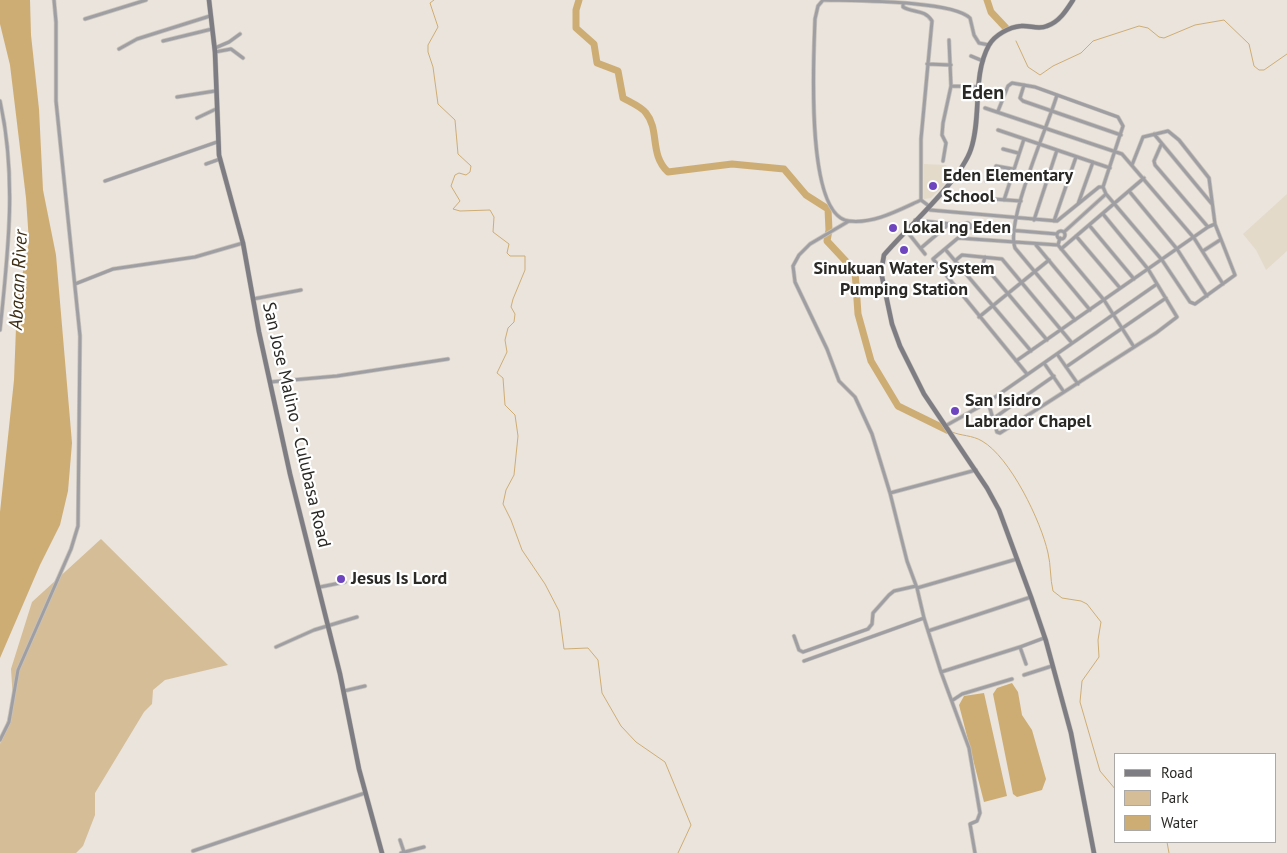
<!DOCTYPE html>
<html>
<head>
<meta charset="utf-8">
<style>
  body { margin:0 }
  #map { position:relative; width:1287px; height:853px; overflow:hidden; background:#eae4dc; font-family:"PT Sans",sans-serif }
  canvas { display:block }
  .legend { position:absolute; left:1114px; top:753px; width:162px; height:90px; box-sizing:border-box; background:#fff; border:1px solid #aaa9a8; margin:0; padding:6px 9px; list-style:none; font-size:15px; color:#2b2925 }
  .legend li { display:flex; align-items:center; gap:10px; height:25px }
  .legend b { width:25px; border:1px solid #aaa9a8 }
</style>
</head>
<body>
<div id="map">
<canvas width="1287" height="853"></canvas>
<ul class="legend">
<li><b style="height:6px;background:#7e7d83"></b>Road</li>
<li><b style="height:14px;background:#d4bd97"></b>Park</li>
<li><b style="height:14px;background:#cead74"></b>Water</li>
</ul>
</div>
<script>
const g = document.querySelector('canvas').getContext('2d');
g.lineJoin = 'round';
function fill(path, color) { g.fillStyle = color; g.fill(path, 'evenodd'); }
function trace(path, color, width, dash) { g.strokeStyle = color; g.lineWidth = width; g.lineCap = dash ? 'butt' : 'round'; g.setLineDash(dash || []); g.stroke(path); }
function drawText(font, color, halo, rows, align = 'center') {
  g.font = font + ' "PT Sans",sans-serif'; g.lineWidth = 4.5; g.setLineDash([]); g.textBaseline = 'middle'; g.strokeStyle = halo; g.fillStyle = color; for (const [text, x, y, turn = 0] of rows) {
    g.save(); g.translate(x, y); g.rotate((+turn || 0) * Math.PI / 180); g.textAlign = isNaN(turn) ? turn : align; if (halo) g.strokeText(text, 0, 0); g.fillText(text, 0, 0); g.restore();
  }
}
const built = new Path2D(`
  M924 164 946 165 954 175 931 198 924 199Z
  M1287 194V251L1266 270 1256 250 1243 234Z`);
const green = new Path2D(`
  M101 539 228 665 165 680 153 690 152 704 144 712 95 793V815L83 846 76 853H0V744L13 700 11 669 32 602Z`);
const water = new Path2D(`
  M0 0H30L31 35 39 109 43 190 56 255 72 443 68 491 60 525 40 565 0 658V512L14 380 17 301 29 242 26 198 10 65 0 24Z
  M1012 683 1018 692 1022 715 1032 730 1046 779 1042 790 1017 797 1013 794 993 694 997 688Z
  M984 693 1007 796 984 802 959 705 964 696Z`);
const stream = new Path2D(`
  M434 0 430 3 438 27 428 45V52L433 67 438 104 455 120 458 154 471 166 470 172 466 175 459 173 455 175 451 186 460 201 453 209 460 211 490 210 494 217 493 232 509 244 507 253 510 256H525V270L513 299 511 307 515 314 514 322 508 328 505 340 507 352 497 373 503 378 505 405 515 415 518 436 514 475 506 490 503 504 511 520 522 550 545 584 559 611 564 649 588 648 598 660 602 693 621 726 636 742 665 762 691 825 678 853
  M1016 41 1028 67 1040 75 1053 66 1081 53 1093 41 1139 26 1148 28 1159 37 1164 38 1195 25 1224 20 1249 44 1254 66 1259 70H1264L1287 54
  M952 432C961 436 972 435 982 441 1010 457 1041 521 1048 553 1051 565 1050 579 1053 591L1062 598 1081 601 1087 604 1101 622 1098 640 1099 657 1082 681 1080 702 1100 771 1116 790
  M1167 842 1169 853`);
const river = new Path2D(`
  M579 0 576 10V28L594 44 597 63 618 71 623 98C630 102 642 107 646 113 660 130 649 154 668 172L732 164 784 169 806 195 828 209 829 230 827 241 855 271 858 314 871 361 898 406 947 430
  M987 0 991 12 1006 28`);
const street = new Path2D(`
  M823 0 818 6 815 19C814 51 804 216 849 221 874 224 899 210 921 200L929 206
  M824 0C853 1 952 0 970 18L974 35 979 43 989 45
  M903 3V7C913 13 925 9 932 21L921 139V200
  M85 19 146 0
  M163 41 212 29
  M215 48 229 42 240 34
  M119 49 137 39 210 16
  M215 52 231 49 243 58
  M971 56 983 61
  M927 64 951 65
  M1024 85 1020 98 1023 101 1121 135
  M951 86 980 87
  M1057 95C1048 126 1005 222 1015 248L1075 320
  M177 97 215 91
  M0 101C17 177 8 253 0 330
  M985 108 1122 154 1194 238 1223 284
  M998 111 1008 86 1012 83 1035 87 1118 117 1123 126 1103 187 1106 194 1162 260 1190 302 1195 304 1235 275 1215 224 1209 178 1179 140 1168 131 1143 137 1132 165
  M197 118 216 109
  M998 130 1110 168
  M1154 134 1212 204
  M1161 145 1154 161 1155 165 1208 227
  M1003 149 1018 153
  M943 161 946 143 942 135 943 123 951 86 949 40
  M206 164 220 159
  M105 181 217 142
  M986 181 992 178 996 166 1013 169
  M1129 191 1177 249 1207 296
  M965 197 1021 201
  M1004 200 1024 139
  M1078 204 1093 162
  M930 210 1057 221 1099 187H1103
  M915 220 960 225 968 223 973 227 1057 234
  M1034 220 1057 150
  M849 221 810 244 799 255 793 266 795 282 827 349 839 381 855 397 872 434 890 493 907 561 917 588 924 618 941 672 969 748 980 813 977 821 970 824 975 853
  M1054 221 1076 157
  M960 225 966 229 973 227
  M1089 225 1134 279
  M1057 235a4 4 0 1 1 8 0a4 4 0 1 1-8 0Z
  M1064 232 1106 194
  M909 234 925 254
  M1076 236 1120 288
  M1060 238 1058 245 1104 300 1134 347
  M1036 245 1090 310
  M921 248 949 224
  M945 249 1031 351
  M1061 249 1144 178
  M1203 251 1220 240
  M985 257 983 264 1047 340
  M956 260 962 255 1002 259 1072 343
  M75 284 113 269 195 257 243 243
  M253 299 301 290
  M979 317 1049 260
  M1057 354 1078 384
  M1016 361 1208 227 1215 224
  M1044 363 1064 392
  M1066 367 1166 298
  M1027 374 933 259 958 238 1058 245
  M270 382 337 376 448 359
  M988 402 997 432 1000 433 1156 333 1177 317 1148 269 1103 214
  M994 418 1054 376
  M947 425 988 402 1157 284
  M890 493 976 470
  M320 587 345 582
  M917 588 1017 559
  M928 631 1031 597
  M794 636 799 650 803 652 868 629 872 624 873 613 889 595 894 591 916 586
  M276 647 314 630 357 617
  M804 661 924 618
  M1026 664 1020 647 1044 638
  M941 672 1020 647
  M1024 675 1052 666
  M344 691 365 686
  M953 700 962 694 1012 679
  M0 740 9 722 18 670 71 549 78 526 80 336 56 101V22L54 0
  M400 840 404 852
  M193 851 365 793
  M401 853 424 847`);
const secondary = new Path2D(`
  M209 0 215 52 219 155 243 243 259 332 290 474 340 674 359 769 382 853
  M1073 0C1066 11 1059 22 1047 26 1038 30 1030 25 1021 26 1009 27 995 35 989 45 972 76 982 116 971 149 961 180 907 228 884 255L881 272 892 324 900 346 924 394 987 488 999 510 1031 597 1046 641 1071 733 1094 853`);
const markers = [
  [933,186,5,"#6e45be"],
  [893,228,5,"#6e45be"],
  [904,250,5,"#6e45be"],
  [955,411,5,"#6e45be"],
  [341,579,5,"#6e45be"]
];
const poiNames = [
  ["Eden Elementary",943,176],
  ["School",943,197],
  ["Lokal ng Eden",903,228],
  ["Sinukuan Water System",904,269,"center"],
  ["Pumping Station",904,290,"center"],
  ["San Isidro",965,401],
  ["Labrador Chapel",965,422],
  ["Jesus Is Lord",351,579]
];
const streetNames = [
  ["San Jose Malino - Culubasa Road",296,425,77]
];
const waterNames = [
  ["Abacan River",19,280,-87]
];
const quarterNames = [
  ["Eden",983,93]
];
fill(built, '#e3daca');
fill(green, '#d4bd97');
fill(water, '#cead74');
trace(stream, '#cead74', 1);
trace(river, '#cead74', 7);
trace(street, '#c8c2bb', 4.5);
trace(secondary, '#c8c2bb', 5.5);
trace(street, '#9f9fa3', 3);
trace(secondary, '#7e7d83', 4.5);
for (const [x, y, r, color] of markers) { const dot = new Path2D(); dot.arc(x, y, r, 0, 2 * Math.PI); g.fillStyle = color; g.fill(dot); trace(dot, '#fff', 2); }
drawText('bold 18px', '#2b2925', '#fff', poiNames, 'left');
drawText('18px', '#2b2925', '#fff', streetNames);
drawText('italic 19px', '#3c2d13', '#fff', waterNames);
drawText('bold 20px', '#2b2925', '#fff', quarterNames);
</script>
</body>
</html>
